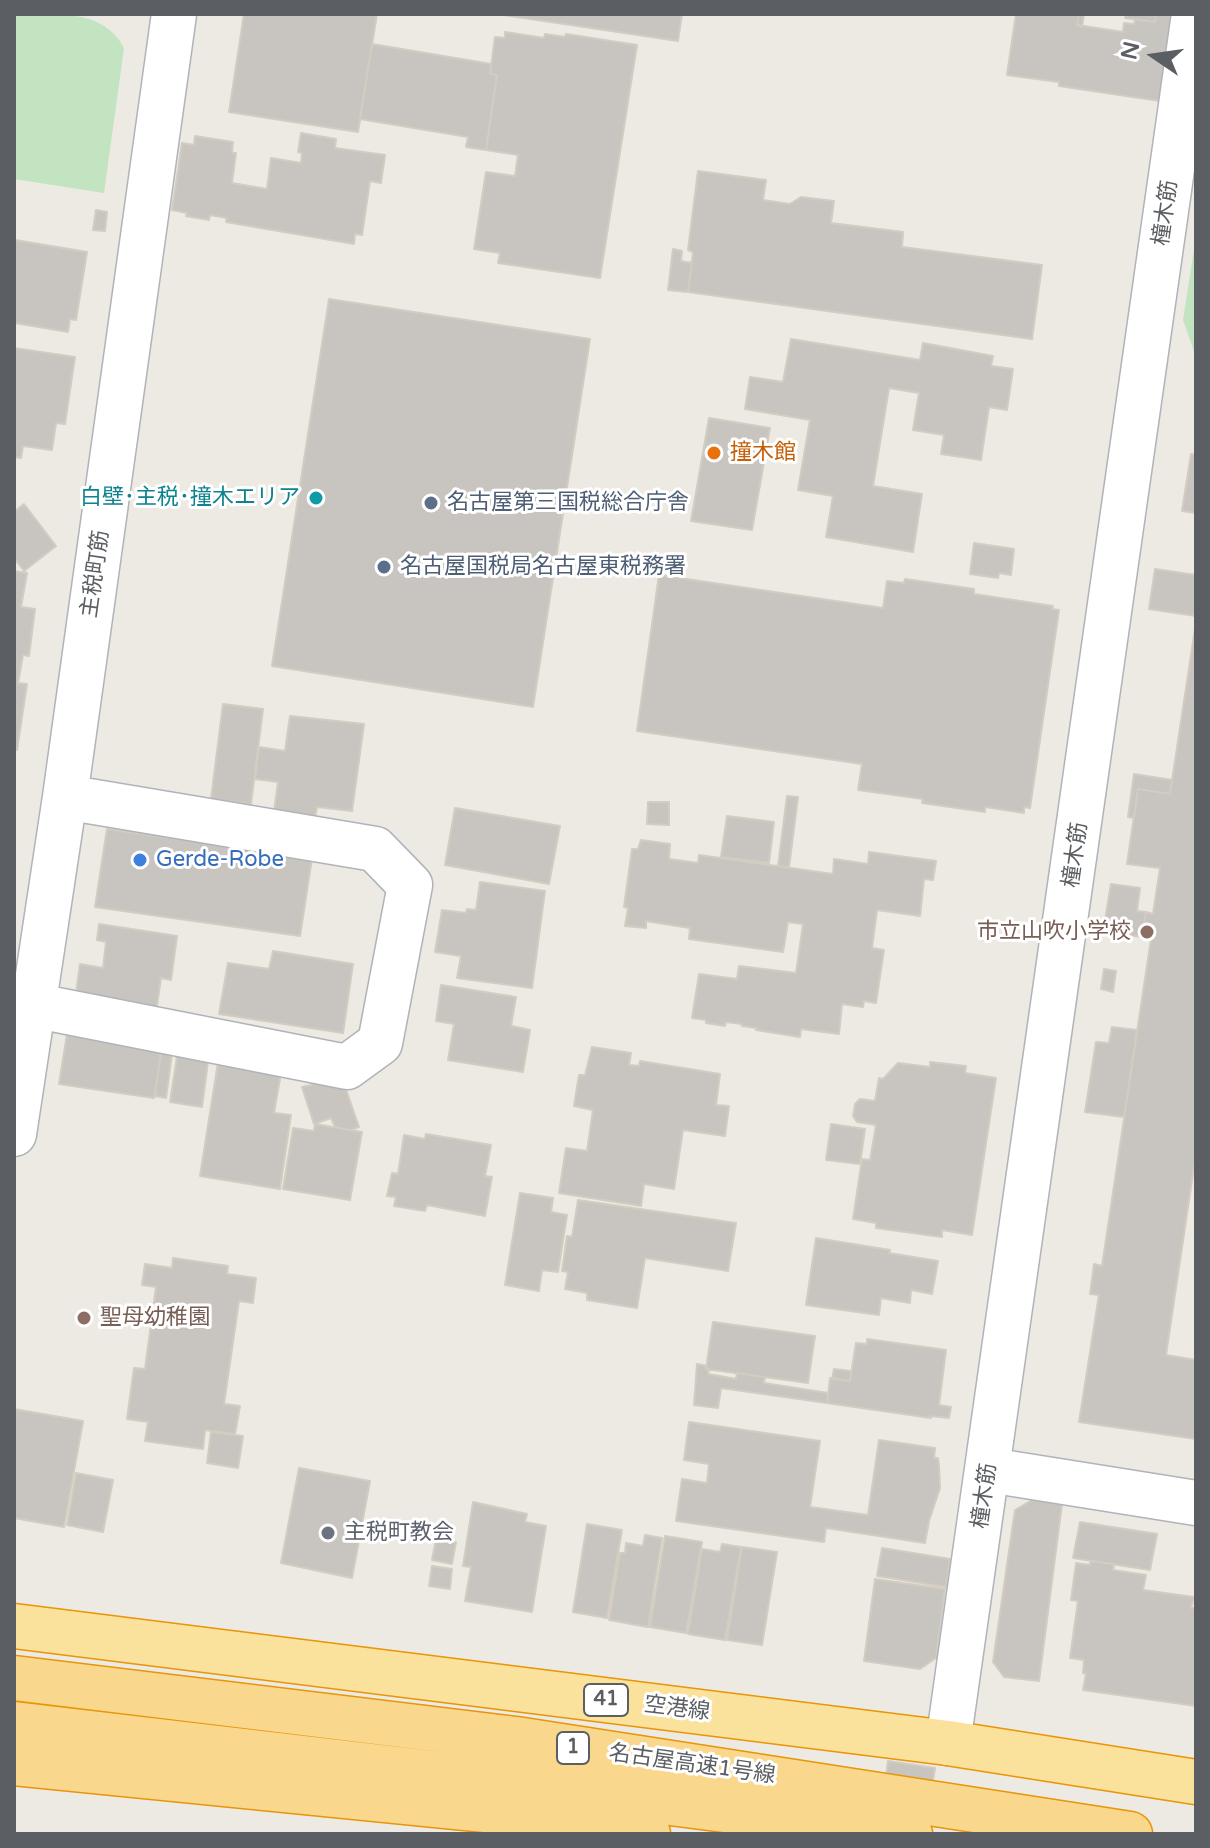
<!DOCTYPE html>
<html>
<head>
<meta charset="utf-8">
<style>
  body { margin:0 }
  #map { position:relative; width:1210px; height:1848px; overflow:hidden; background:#edeae3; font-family:"Varela Round",sans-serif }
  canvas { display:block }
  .frame { position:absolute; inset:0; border:16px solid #5b5f63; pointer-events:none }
  .north { position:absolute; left:1114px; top:16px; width:80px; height:80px; -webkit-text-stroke:6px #fff; paint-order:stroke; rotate:283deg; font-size:22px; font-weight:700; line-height:32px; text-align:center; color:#5b5f63 }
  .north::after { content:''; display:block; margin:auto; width:28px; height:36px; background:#5b5f63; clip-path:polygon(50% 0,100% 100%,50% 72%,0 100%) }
</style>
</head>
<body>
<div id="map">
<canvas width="1210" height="1848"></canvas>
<div class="frame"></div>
<div class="north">N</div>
</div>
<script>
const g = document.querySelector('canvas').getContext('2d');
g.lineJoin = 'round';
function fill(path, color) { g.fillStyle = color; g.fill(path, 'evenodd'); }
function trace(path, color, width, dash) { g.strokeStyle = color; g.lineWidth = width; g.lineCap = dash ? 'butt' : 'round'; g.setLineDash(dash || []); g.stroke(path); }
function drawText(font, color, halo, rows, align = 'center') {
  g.font = font + ' "Varela Round","Noto Sans JP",sans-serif'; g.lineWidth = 6; g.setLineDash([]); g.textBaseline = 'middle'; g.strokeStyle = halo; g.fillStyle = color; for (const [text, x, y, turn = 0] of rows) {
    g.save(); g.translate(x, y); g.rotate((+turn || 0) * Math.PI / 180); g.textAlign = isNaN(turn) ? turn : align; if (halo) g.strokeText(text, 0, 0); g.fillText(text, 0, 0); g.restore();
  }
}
const green = new Path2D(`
  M14 14C53 14 104 8 124 48L104 193 14 179Z
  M1196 236V357L1183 320Z`);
const building = new Path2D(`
  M244 14H377L358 132 229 112Z
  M497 14H682L678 41Z
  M1016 14H1079L1077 25 1123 32 1124 23 1134 24 1135 19 1155 22 1156 14H1172L1160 101 1059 86V82L1007 75Z
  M1079 14H1084L1082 27 1077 25Z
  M1126 14H1156L1155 22 1125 18Z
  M505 32 544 38 545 34 565 37 566 34 637 45 600 278 498 263 500 253 474 249 486 172 515 176 518 155 486 150 497 75 490 74 495 37 505 38Z
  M372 44 491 64 490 74 497 75 486 150 466 147 468 137 360 119Z
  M301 133 336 139 335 148 385 155 381 183 370 181 362 235 355 234 354 244 226 222 227 218 210 215 209 220 186 216 187 213 172 210 182 143 194 145 195 136 233 142 232 153H236L232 183 267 189 271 158 301 163 302 153 298 152Z
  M698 171 766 180 763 200 790 204 801 197 834 201 831 223 903 232 902 247 1042 265 1032 339 688 292 693 252 688 250Z
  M96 210 107 212 105 231 93 230Z
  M15 240 87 252 76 320 70 319 68 332 15 323 14 327Z
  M673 249 682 251 681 261 692 263 688 292 668 290Z
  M329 299 590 339 533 707 272 666Z
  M791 339 920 360 923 343 993 356 991 366 1013 369 1007 410 989 407 981 460 941 454 944 435 913 430 919 393 889 388 873 486 922 494 913 552 826 537 833 496 798 490 810 420 745 409 750 377 783 382Z
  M14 348 75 357 65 424 56 423 52 450 23 446 21 458 14 457Z
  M709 418 770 428 752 530 691 521Z
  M1191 454 1196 455V513L1182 511Z
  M24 504 56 546 24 571 14 558V512Z
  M974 543 1014 549 1011 575 999 573 998 578 970 574Z
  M1155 569 1196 575V616L1149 609Z
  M14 571 27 573 21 607 35 609 29 656 23 655 18 683 27 684 17 750 14 749Z
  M659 575 883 608 887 581 904 583 905 579 974 589V594L1053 606 1052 609 1059 610 1030 808 1024 807V813L985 807V812L922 803 923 799 858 790 862 764 637 731Z
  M1196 622V1153L1166 1355 1196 1360V1439L1079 1422 1099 1295 1090 1294 1094 1264 1102 1266 1151 939 1142 937 1146 912 1153 914 1160 868 1127 864 1138 789 1170 794Z
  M223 704 263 709 251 804 211 799Z
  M290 716 364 724 352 811 317 807 315 818 274 812 278 782 255 779 259 747 285 751Z
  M1134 774 1172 780 1170 794 1138 789 1134 818 1128 817Z
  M787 796 798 797 789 867 778 866Z
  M648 802H669V825L647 824Z
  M455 808 560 826 549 884 445 865Z
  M727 816 774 822 769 863 721 857Z
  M107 829 312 858 300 936 95 907Z
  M641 840 670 844 669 859 698 863 699 855 833 874 834 859 868 864 869 852 936 861 933 880 924 879 920 916 877 910 872 948 884 950 876 1003 864 1001 863 1007 842 1004 839 1034 801 1029 800 1037 756 1030 757 1028 742 1026V1024L726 1022 725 1026 706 1023V1020L692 1018 699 974 737 979 739 966 796 973 803 924 788 922 783 952 689 939 690 928 646 921V928L625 926 628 908 624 907 632 849H638Z
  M480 882 545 891 532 988 457 978 461 956 435 952 442 910 466 913 467 909 476 910Z
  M1111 884 1140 888 1137 911 1146 912 1142 937 1103 932Z
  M99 924 177 936 171 980 161 978 156 1012 76 993 80 964 103 968 106 942 97 940Z
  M273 951 353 964 343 1033 219 1014 228 963 269 969Z
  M1104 969 1116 971 1113 992 1101 989Z
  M441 985 516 997 511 1026 530 1030 523 1072 448 1060 454 1024 436 1021Z
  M1112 1027 1137 1030 1124 1117 1085 1112 1096 1042 1109 1043Z
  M67 1034 162 1049 154 1098 59 1084Z
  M592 1047 631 1053 629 1065 639 1066 640 1061 720 1074 716 1105 729 1106 725 1136 683 1130 674 1189 644 1184 641 1206 559 1193 566 1148 587 1151 593 1110 574 1106 579 1075H585Z
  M178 1050 209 1054 202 1107 170 1102Z
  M161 1052 172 1054 166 1098 155 1096Z
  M219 1056 281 1073 274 1113 291 1115 280 1189 200 1176Z
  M930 1062 966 1066 965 1073 996 1078 972 1235 942 1230V1237L876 1228V1223L853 1219 862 1159 870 1160 876 1125 857 1122 853 1116 855 1104 860 1099 875 1101 879 1078 883 1079 898 1063 930 1067Z
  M342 1078 359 1127 350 1130 335 1127 331 1118 314 1124 302 1087Z
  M315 1124 362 1132 350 1200 283 1189 293 1128 314 1131Z
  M831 1124 865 1129 860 1164 826 1160Z
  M426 1134 491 1145 485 1176 492 1177 485 1216 427 1205 425 1211 394 1206 396 1197 387 1196 392 1173 398 1174 404 1135 425 1139Z
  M520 1193 553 1198 551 1212 567 1215 558 1272 542 1270 539 1291 505 1285Z
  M578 1200 736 1223 728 1271 645 1258 637 1308 587 1300V1293L565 1289 568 1272 562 1271 567 1236 572 1237Z
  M816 1238 890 1250 889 1253 938 1261 932 1294 911 1290 910 1303 881 1298 879 1315 806 1305Z
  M173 1258 228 1266 227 1274 256 1278 253 1303 239 1301 224 1404 240 1406 235 1434 205 1430 203 1449 145 1441 148 1422 127 1419 134 1368 145 1369 156 1287 142 1285 145 1264 172 1268Z
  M713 1322 815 1336 808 1383 706 1369Z
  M867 1339 946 1350 939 1405 951 1407 949 1418 931 1416V1418L827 1403 830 1378 850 1381 856 1343 867 1344Z
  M697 1364 707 1366 706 1369H709L708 1374 736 1379 737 1373 765 1377 764 1383 828 1393 827 1403 721 1388 718 1408 694 1405Z
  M834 1369 851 1371 850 1381 832 1379Z
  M14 1409 83 1421 64 1527 14 1518Z
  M689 1422 820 1441 810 1507 868 1515 879 1440 935 1448 934 1458H938L939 1466 940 1488 929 1521 925 1543 826 1528 824 1542 676 1521 682 1479 707 1483 709 1464 684 1460Z
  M211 1432 243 1436 238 1468 207 1463Z
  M299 1468 370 1481 352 1578 281 1563Z
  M76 1473 113 1480 103 1532 67 1525Z
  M1032 1500 1062 1504 1039 1681 1004 1677 993 1662 1015 1510Z
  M473 1502 527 1514 525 1522 546 1526 532 1612 465 1601 471 1567 463 1566Z
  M1080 1522 1157 1534 1150 1570 1073 1558Z
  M587 1524 622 1530 607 1618 573 1612Z
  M645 1535 662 1538 648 1627 609 1620 620 1553H625L626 1543 643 1546Z
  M665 1536 702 1542 686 1633 650 1627Z
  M436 1539 456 1542 452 1564 432 1560Z
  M722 1544 741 1547 725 1640 688 1634 702 1549 720 1552Z
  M742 1547 777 1552 762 1645 727 1640Z
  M882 1548 950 1559 946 1587 877 1576Z
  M1090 1561 1114 1564 1113 1570 1146 1575 1143 1590 1194 1597 1191 1608H1196V1706L1083 1690 1086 1674 1083 1673 1084 1660 1070 1658 1078 1601 1071 1600 1076 1563 1090 1565Z
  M432 1566 452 1569 450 1589 429 1586Z
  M875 1579 945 1589 936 1658 920 1669 864 1661Z
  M888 1761 935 1768 925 1829 880 1822Z`);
const minor = new Path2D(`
  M32 1005 347 1067 380 1043 410 885 375 849 65 797
  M14 1134 65 797 174 14
  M989 1470 1196 1503
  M948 1743 1194 14`);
const trunk = new Path2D(`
  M14 1626 948 1743 1196 1782`);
const motorway = new Path2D(`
  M14 1678 516 1739 1130 1834
  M14 1724 509 1782 910 1834
  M14 1763 506 1812 648 1834`);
const markers = [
  [714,453,8,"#e8710a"],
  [316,498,8,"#0f9aa8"],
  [431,503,8,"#5c6f8a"],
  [384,567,8,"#5c6f8a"],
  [140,860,8,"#3f7fe0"],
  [1147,932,8,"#8d6e63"],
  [84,1318,8,"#8d6e63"],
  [328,1533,8,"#6b7280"]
];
const shields = [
  [606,1700,44],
  [573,1748,32]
];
const shieldNames = [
  ["41",606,1700],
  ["1",573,1748]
];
const streetNames = [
  ["橦木筋",1166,213,-82],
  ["主税町筋",96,574,-82],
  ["橦木筋",1076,855,-82],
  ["橦木筋",985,1496,-82],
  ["空港線",677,1709,7],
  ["名古屋高速1号線",692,1765,8]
];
const foodNames = [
  ["撞木館",730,453]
];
const cultureNames = [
  ["白壁･主税･撞木エリア",300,498]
];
const serviceNames = [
  ["名古屋第三国税総合庁舎",447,503],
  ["名古屋国税局名古屋東税務署",400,567]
];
const shopNames = [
  ["Gerde-Robe",156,860]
];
const educationNames = [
  ["市立山吹小学校",1131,932],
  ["聖母幼稚園",100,1318,"left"]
];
const worshipNames = [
  ["主税町教会",344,1533]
];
fill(green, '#c2e4c0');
fill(building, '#c8c5c0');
trace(building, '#d2ccc1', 2);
trace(minor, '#b0b4b8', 47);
trace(trunk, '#e99508', 47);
trace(motorway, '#e99508', 47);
trace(minor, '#fff', 44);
trace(trunk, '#fae19c', 44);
trace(motorway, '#f9d88e', 44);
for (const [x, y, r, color] of markers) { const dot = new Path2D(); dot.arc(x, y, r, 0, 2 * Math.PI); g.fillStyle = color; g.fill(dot); trace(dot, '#fff', 3); }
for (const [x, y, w] of shields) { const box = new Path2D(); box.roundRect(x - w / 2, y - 16, w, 32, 6); g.fillStyle = '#fff'; g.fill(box); trace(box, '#5b5f63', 2); }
drawText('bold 20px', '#5b5f63', null, shieldNames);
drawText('22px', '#5b5f63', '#fff', streetNames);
drawText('22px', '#c56008', '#fff', foodNames, 'left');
drawText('22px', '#0d838f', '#fff', cultureNames, 'right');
drawText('22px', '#4e5e75', '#fff', serviceNames, 'left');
drawText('22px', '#366cbe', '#fff', shopNames, 'left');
drawText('22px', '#785e54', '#fff', educationNames, 'right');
drawText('22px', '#5b616d', '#fff', worshipNames, 'left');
</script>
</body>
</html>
